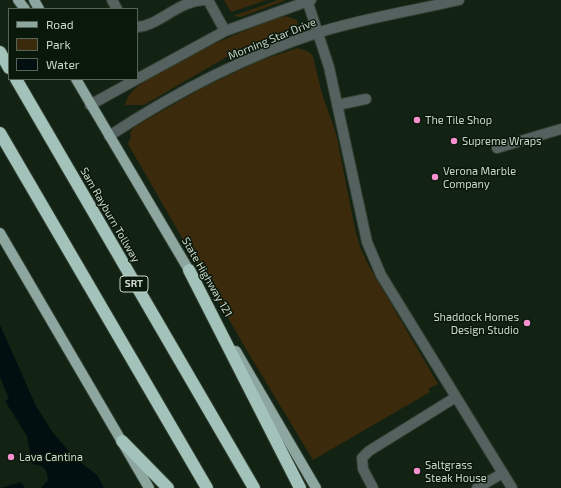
<!DOCTYPE html>
<html>
<head>
<meta charset="utf-8">
<style>
  body { margin:0 }
  #map { position:relative; width:561px; height:488px; overflow:hidden; background:#122213; font-family:"Exo 2",sans-serif }
  canvas { display:block }
  .legend { position:absolute; left:8px; top:8px; width:130px; height:72px; box-sizing:border-box; background:#09180a; border:1px solid #576458; margin:0; padding:5px 7px; list-style:none; font-size:12px; color:#ccd6cc }
  .legend li { display:flex; align-items:center; gap:8px; height:20px }
  .legend b { width:20px; border:1px solid #576458 }
</style>
</head>
<body>
<div id="map">
<canvas width="561" height="488"></canvas>
<ul class="legend">
<li><b style="height:5px;background:#8da69f"></b>Road</li>
<li><b style="height:11px;background:#3b2b0c"></b>Park</li>
<li><b style="height:11px;background:#020f11"></b>Water</li>
</ul>
</div>
<script>
const g = document.querySelector('canvas').getContext('2d');
g.lineJoin = 'round';
function fill(path, color) { g.fillStyle = color; g.fill(path, 'evenodd'); }
function trace(path, color, width, dash) { g.strokeStyle = color; g.lineWidth = width; g.lineCap = dash ? 'butt' : 'round'; g.setLineDash(dash || []); g.stroke(path); }
function drawText(font, color, halo, rows, align = 'center') {
  g.font = font + ' "Exo 2",sans-serif'; g.lineWidth = 3; g.setLineDash([]); g.textBaseline = 'middle'; g.strokeStyle = halo; g.fillStyle = color; for (const [text, x, y, turn = 0] of rows) {
    g.save(); g.translate(x, y); g.rotate((+turn || 0) * Math.PI / 180); g.textAlign = isNaN(turn) ? turn : align; if (halo) g.strokeText(text, 0, 0); g.fillText(text, 0, 0); g.restore();
  }
}
const green = new Path2D(`
  M224 0H267L231 12Z
  M278 0H286L241 17 233 16Z
  M286 16 297 20 298 26 242 48 144 105H125C126 98 132 90 138 86 171 62 212 44 249 29 261 24 273 18 286 16Z
  M298 48 309 52 313 56 322 94 336 133 355 229 360 247 369 266 438 384 428 389 430 392 313 460 246 349 128 144 131 136 130 133 134 127 202 88 261 60Z`);
const water = new Path2D(`
  M0 325 36 406 53 433 76 459 97 475 104 488H41L48 480C47 469 44 465 32 464L27 436 5 401 9 399 0 377Z
  M21 482 25 488H1Z`);
const minor = new Path2D(`
  M112 0 117 9
  M208 0 225 31
  M307 0 329 67 367 242 381 275 512 488
  M137 27C159 26 177 1 205 0
  M137 79 225 31 311 0
  M90 105 137 79
  M337 105 366 99
  M109 136C173 94 243 57 317 33 363 18 412 11 459 0
  M497 148 561 129
  M373 488 363 469 362 458 369 451 456 397
  M477 488 503 473`);
const major = new Path2D(`
  M18 0 25 9
  M34 0 39 9
  M76 79 193 277
  M0 233 149 488
  M236 351 316 488`);
const highway = new Path2D(`
  M0 52 9 68
  M16 79 254 488
  M0 133 207 488
  M189 270 300 488
  M122 441 168 488`);
const markers = [
  [417,120,4,"#f690cf"],
  [454,141,4,"#f690cf"],
  [435,177,4,"#f690cf"],
  [527,323,4,"#f690cf"],
  [11,457,4,"#f690cf"],
  [417,471,4,"#f690cf"]
];
const shields = [
  [134,284,28]
];
const shieldNames = [
  ["SRT",134,284]
];
const streetNames = [
  ["Morning Star Drive",272,39,-22],
  ["Sam Rayburn Tollway",110,215,60],
  ["State Highway 121",207,277,60]
];
const poiNames = [
  ["The Tile Shop",425,120],
  ["Supreme Wraps",462,141],
  ["Verona Marble",443,171],
  ["Company",443,184],
  ["Shaddock Homes",519,317,"right"],
  ["Design Studio",519,330,"right"],
  ["Lava Cantina",19,457],
  ["Saltgrass",425,465],
  ["Steak House",425,478]
];
fill(green, '#3b2b0c');
fill(water, '#020f11');
trace(minor, '#303f31', 12);
trace(major, '#303f31', 12);
trace(highway, '#303f31', 14);
trace(minor, '#55615e', 10);
trace(major, '#8da69f', 10);
trace(highway, '#a3c2b9', 12);
for (const [x, y, r, color] of markers) { const dot = new Path2D(); dot.arc(x, y, r, 0, 2 * Math.PI); g.fillStyle = color; g.fill(dot); trace(dot, '#09180a', 1.5); }
for (const [x, y, w] of shields) { const box = new Path2D(); box.roundRect(x - w / 2, y - 8, w, 16, 3); g.fillStyle = '#09180a'; g.fill(box); trace(box, '#ccd6cc', 1); }
drawText('bold 10px', '#ccd6cc', null, shieldNames);
drawText('11px', '#ccd6cc', '#09180a', streetNames);
drawText('11px', '#ccd6cc', '#09180a', poiNames, 'left');
</script>
</body>
</html>
